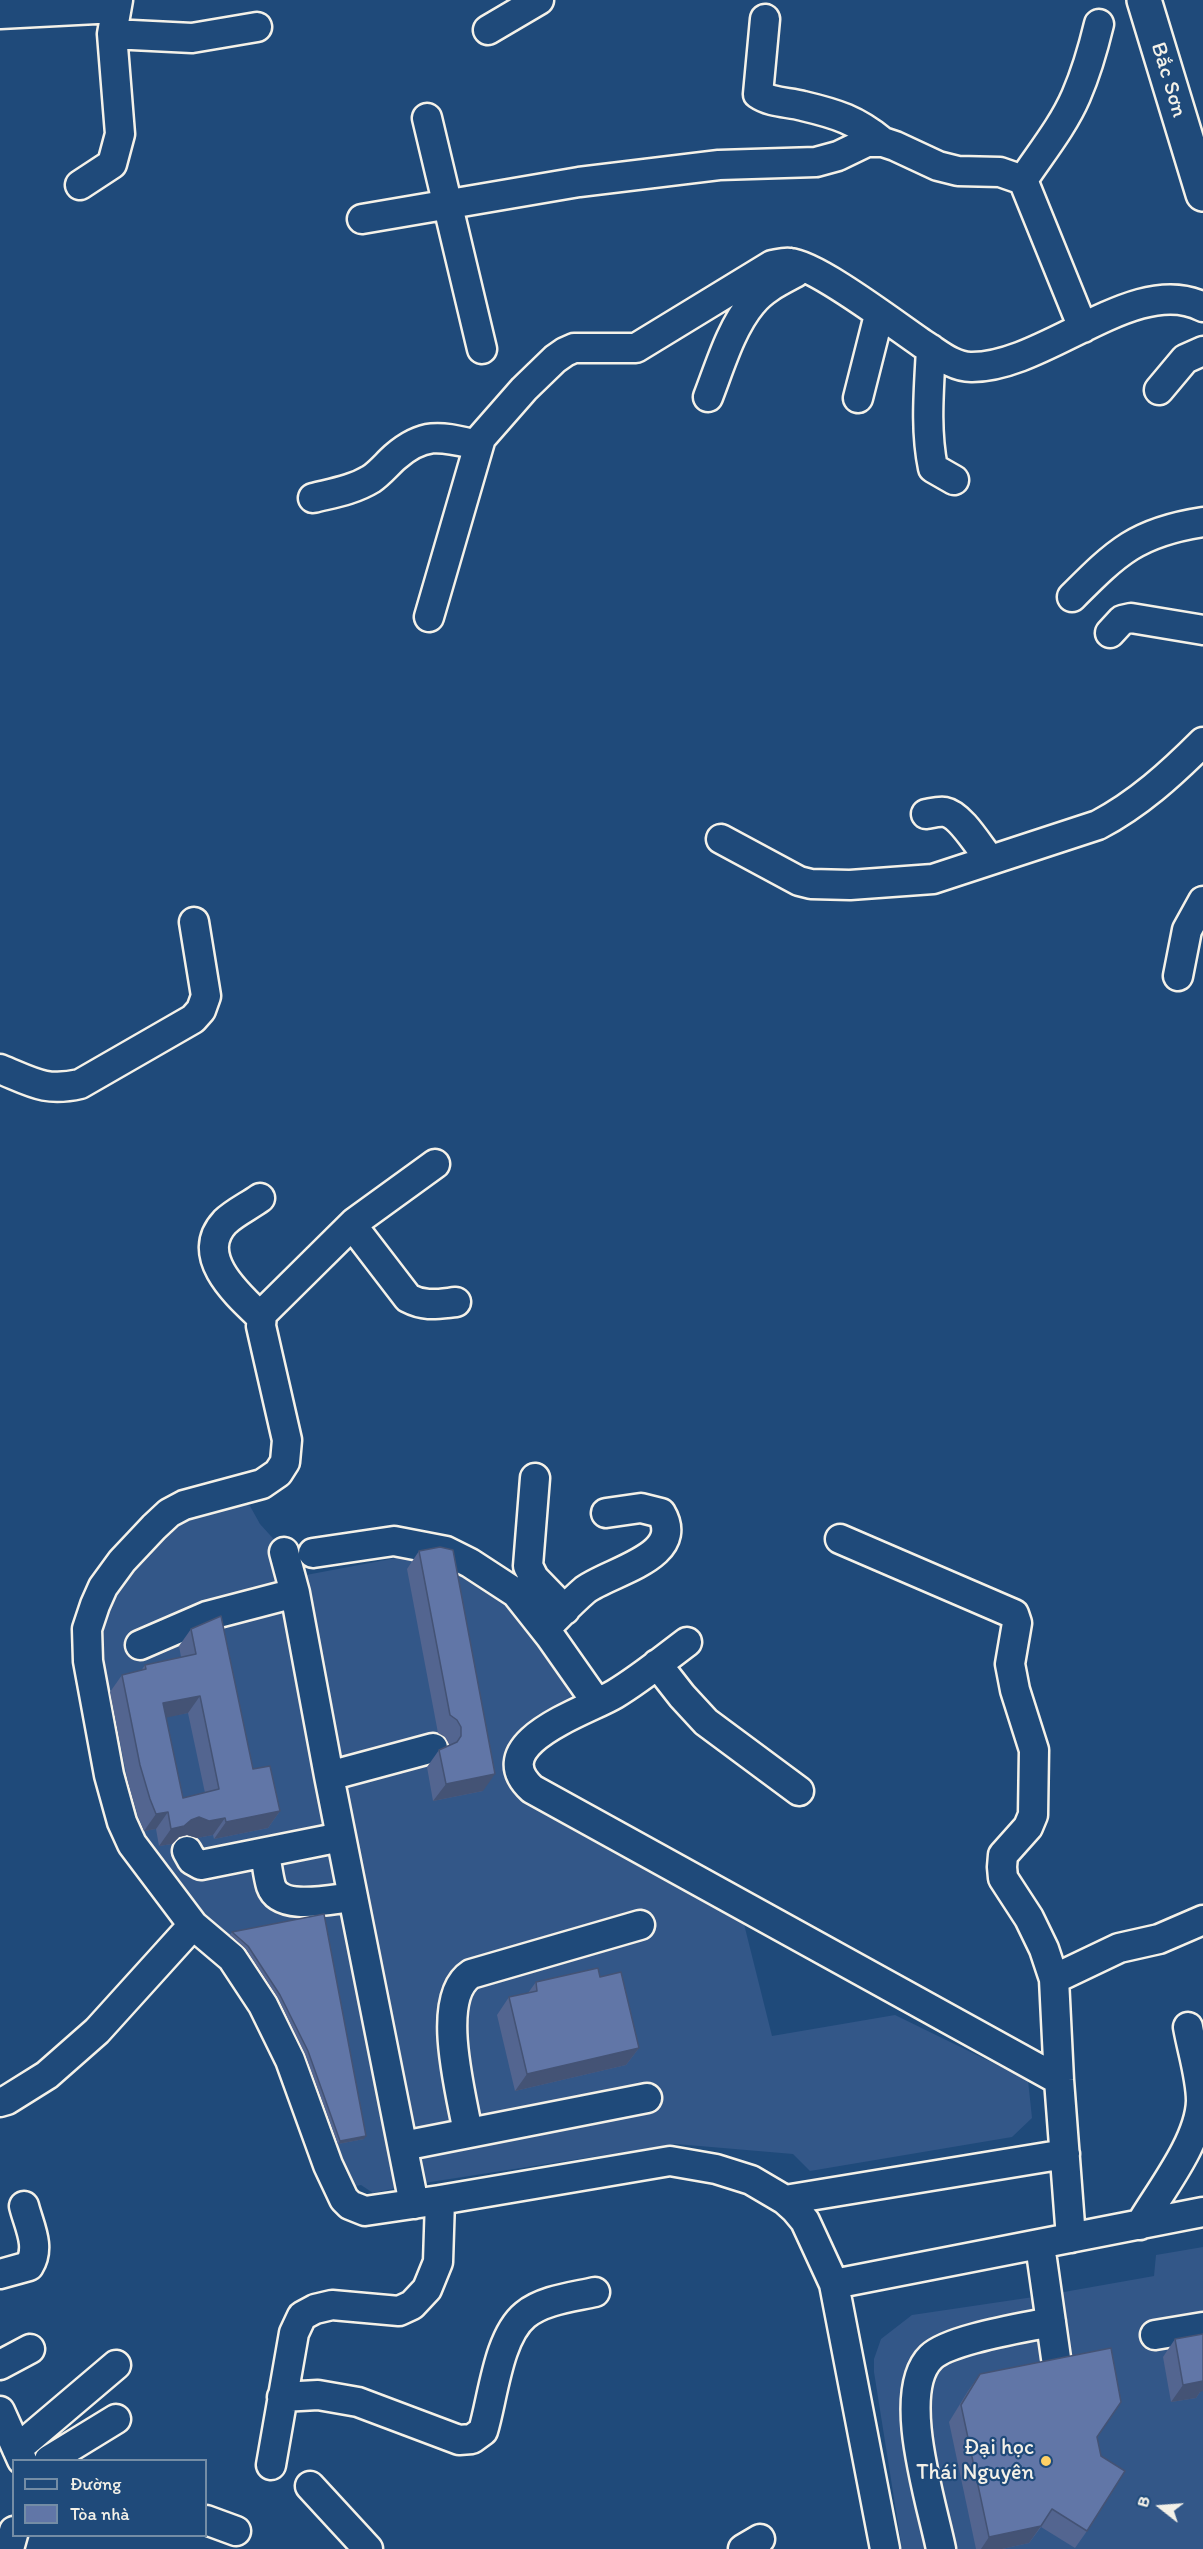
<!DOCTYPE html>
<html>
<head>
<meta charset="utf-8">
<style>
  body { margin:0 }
  #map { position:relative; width:1203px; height:2549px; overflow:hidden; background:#1f4a7a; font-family:Itim,sans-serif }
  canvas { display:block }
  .legend { position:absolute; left:12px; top:2459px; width:195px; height:78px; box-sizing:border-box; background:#1f4a7a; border:2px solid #748da6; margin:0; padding:8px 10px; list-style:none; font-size:18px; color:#f4f1e8 }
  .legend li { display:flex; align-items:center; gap:12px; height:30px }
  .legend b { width:30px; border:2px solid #748da6 }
  .north { position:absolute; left:1131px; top:2477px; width:60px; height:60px; -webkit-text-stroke:4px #1f4a7a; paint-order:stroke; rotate:287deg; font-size:16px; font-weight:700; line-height:24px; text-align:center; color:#f4f1e8 }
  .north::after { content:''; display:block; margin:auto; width:21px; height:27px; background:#f4f1e8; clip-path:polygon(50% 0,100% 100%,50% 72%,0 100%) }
</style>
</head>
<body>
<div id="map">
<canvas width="1203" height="2549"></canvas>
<ul class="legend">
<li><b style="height:8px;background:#1f4a7a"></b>Đường</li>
<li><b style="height:16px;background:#6176a7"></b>Tòa nhà</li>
</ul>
<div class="north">B</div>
</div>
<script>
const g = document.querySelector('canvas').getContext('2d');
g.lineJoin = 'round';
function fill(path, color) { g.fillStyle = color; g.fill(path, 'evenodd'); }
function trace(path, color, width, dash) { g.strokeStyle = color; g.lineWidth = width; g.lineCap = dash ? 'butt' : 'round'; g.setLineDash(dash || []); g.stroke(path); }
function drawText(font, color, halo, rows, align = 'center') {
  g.font = font + ' Itim,sans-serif'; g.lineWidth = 4.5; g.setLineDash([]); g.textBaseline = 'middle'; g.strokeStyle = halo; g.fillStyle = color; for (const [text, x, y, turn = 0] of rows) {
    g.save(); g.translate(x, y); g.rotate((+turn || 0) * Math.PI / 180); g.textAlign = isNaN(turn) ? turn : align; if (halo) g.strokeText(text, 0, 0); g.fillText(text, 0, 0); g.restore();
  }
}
const built = new Path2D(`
  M239 1502 250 1506 260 1524 306 1575 412 1555 441 1558 511 1606 576 1690V1705L509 1770 742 1916 772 2036 895 2015 1028 2080 1032 2118 1012 2137 810 2171 793 2154 676 2144 411 2185 373 2193 361 2185 346 2188 293 2056 196 1917 133 1839 91 1631 123 1572 183 1511Z
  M1203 2247V2549H902L874 2372V2359L881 2339 912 2315 1047 2295 1154 2276 1156 2255Z`);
const minor = new Path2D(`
  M0 14 116 8
  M765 19 758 94C771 103 789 102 803 106 837 114 856 120 883 142
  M488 30 539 0
  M112 34 192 38 257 27
  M427 118 482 349
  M1023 180C1041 153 1063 126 1076 96 1086 73 1093 49 1099 24
  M80 185 112 164 120 134 112 34 118 0
  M362 219 579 182 719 165 816 162 838 156 867 142H883L895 146 938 166 958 171 1000 172 1023 180 1083 328
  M931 349C929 389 925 429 933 468L954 480
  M1159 390 1185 359 1203 351
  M708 397C720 366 731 328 752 303 763 289 780 281 795 273
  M858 398 879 315
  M313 498C333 493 353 490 371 479 380 473 387 464 395 457 425 431 442 437 478 445
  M1072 597C1117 552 1137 532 1203 522
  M429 617 481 438 524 389 555 359 565 352 574 348H636L772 265C778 264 785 262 790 263 817 265 899 328 926 346 940 355 954 367 971 367 1045 368 1136 272 1203 307
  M1110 633 1122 620 1131 618 1203 630
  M926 814C932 813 939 811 945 812 961 815 980 848 990 860
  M721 839 799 881 811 884 850 885 933 879 1098 825C1138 804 1171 774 1203 742
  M1178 976 1187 930 1203 901
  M0 1069C32 1082 45 1092 80 1084L193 1019 201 1010 206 996 194 922
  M435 1164 355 1222 262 1314 261 1326 287 1440 285 1462 278 1473 262 1484 184 1505 169 1513 154 1527 122 1561 103 1587 95 1605 87 1629 88 1661 109 1775 122 1822 132 1844 193 1925 232 1958 263 2005 290 2060 328 2165 344 2199 350 2205 365 2211 440 2200 670 2161 716 2169 751 2180 785 2200 795 2209 805 2221 834 2284
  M260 1198C249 1206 234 1213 225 1222 193 1256 238 1295 261 1317
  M352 1225 408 1298C425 1307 437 1304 456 1302
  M535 1478 528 1566 534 1578 565 1610
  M840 1539 1014 1614 1017 1623 1010 1664 1015 1690 1034 1750 1033 1815 1028 1827 1003 1855 1002 1867 1003 1878 1029 1918 1044 1949 1054 1979 1059 2080 1071 2238
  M284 1552 295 1593 329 1776 414 2204
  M313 1553 394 1541 446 1551 470 1563 516 1593 550 1636 597 1703
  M545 1629C558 1616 571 1602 585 1590 610 1571 687 1557 661 1513L641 1508 606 1513
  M687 1642C663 1660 640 1679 615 1694 587 1711 482 1743 532 1789L1059 2080
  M140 1645 207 1616 295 1593
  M657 1664 682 1696 706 1722 799 1791
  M329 1776 433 1748
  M187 1851 192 1860 201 1865 341 1837
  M265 1854C267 1864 268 1876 271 1886 280 1912 331 1899 353 1897
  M1054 1979 1119 1948 1159 1939 1203 1920
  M0 2102 7 2100 47 2075 97 2031 193 1925
  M468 2133C462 2096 434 1998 471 1974L640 1925
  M403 2146 647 2098
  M785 2200 1065 2154
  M1140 2225C1160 2191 1200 2141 1201 2101 1201 2077 1192 2050 1188 2027
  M1040 2245 1056 2358
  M0 2274 29 2266C41 2247 29 2226 24 2206
  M1155 2335 1203 2327
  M0 2365 30 2349
  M282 2397 318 2395 358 2402 459 2440 472 2439 483 2431C493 2398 498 2337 525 2315 543 2300 573 2297 595 2292
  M0 2411 22 2460
  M17 2449 116 2365
  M49 2460 116 2419
  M271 2465 294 2333 302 2316 315 2309 332 2305 399 2311 412 2305 427 2289 438 2262 440 2200
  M310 2486 368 2549
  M206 2520 236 2531
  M9 2549 14 2531
  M743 2549 760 2539
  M885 2549 834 2284 1203 2212
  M941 2549C932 2504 895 2392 931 2357 950 2339 1023 2328 1051 2322`);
const major = new Path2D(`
  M1144 0 1203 194`);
const wall = new Path2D(`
  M419 1551 483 1791 433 1801 427 1767 439 1750 449 1745V1744L445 1737 438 1733 407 1569Z
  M191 1629 253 1769 280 1811 268 1828 214 1839 213 1835 197 1838 187 1835 179 1837 172 1844 159 1846 156 1829 144 1831 138 1816 128 1782 110 1692 122 1675 141 1671 145 1665 181 1657 179 1646ZM188 1713 205 1793 183 1798 166 1717Z
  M324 1914 364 2139 338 2144 305 2054 278 1998 246 1949 230 1935 232 1932Z
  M600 1977 639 2048 626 2065 515 2091 497 2015 509 1997 528 1993 536 1982Z
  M1175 2339 1200 2392 1196 2398 1171 2402 1163 2357Z
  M980 2374 1097 2437 1087 2531 1075 2548 1041 2527 1029 2543 1002 2549H976L949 2422 968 2391Z`);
const shadedWall = new Path2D(`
  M200 1696 188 1713 151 1721 163 1703Z
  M495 1774 483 1791 433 1801 446 1784Z
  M280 1811 268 1828 214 1839 226 1822Z
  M168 1812 156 1829 144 1831 156 1814Z
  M199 1817 225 1818 213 1835 197 1838 187 1835 179 1837 172 1844 159 1846 171 1829 191 1820Z
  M639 2048 626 2065 515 2091 527 2074Z
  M366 2136 364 2139 338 2144 340 2141Z
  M1203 2381V2391L1200 2392 1196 2398 1171 2402 1183 2385Z
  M1041 2526 1029 2543 1002 2549H981L989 2537Z`);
const building = new Path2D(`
  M440 1547 453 1550 495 1774 446 1784 439 1750 457 1742 461 1736V1727L457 1720 450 1715 419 1551Z
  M221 1616 253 1769 270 1766 280 1811 226 1822 225 1818 209 1821 199 1817 191 1820 184 1826 171 1829 168 1812 156 1814 150 1799 140 1765 122 1675 146 1669 145 1665 196 1654 191 1629ZM200 1696 219 1789 183 1798 163 1703Z
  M324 1914 366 2136 340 2141 308 2051 280 1995 248 1946 232 1932Z
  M598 1968 600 1977 621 1972 639 2048 527 2074 509 1997 537 1991 536 1982Z
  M1203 2334V2381L1183 2385 1175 2339Z
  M1111 2348 1121 2402 1097 2437 1101 2456 1125 2471 1087 2531 1052 2509 1041 2526 989 2537 961 2405 980 2374Z`);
const markers = [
  [1046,2461,6,"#ffd166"]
];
const streetNames = [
  ["Bắc Sơn",1168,80,73]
];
const poiNames = [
  ["Đại học",1034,2448],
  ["Thái Nguyên",1034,2473]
];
fill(built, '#335788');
trace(minor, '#f4f1e8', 33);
trace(major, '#f4f1e8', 38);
trace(minor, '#1f4a7a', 28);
trace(major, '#1f4a7a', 33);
fill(wall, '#536590');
fill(shadedWall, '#445375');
fill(building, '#6176a7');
trace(building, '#445375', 1.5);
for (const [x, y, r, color] of markers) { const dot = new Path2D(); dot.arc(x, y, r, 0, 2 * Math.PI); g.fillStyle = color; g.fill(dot); trace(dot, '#1f4a7a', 2); }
drawText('22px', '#f4f1e8', '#1f4a7a', streetNames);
drawText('22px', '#f4f1e8', '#1f4a7a', poiNames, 'right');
</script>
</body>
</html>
